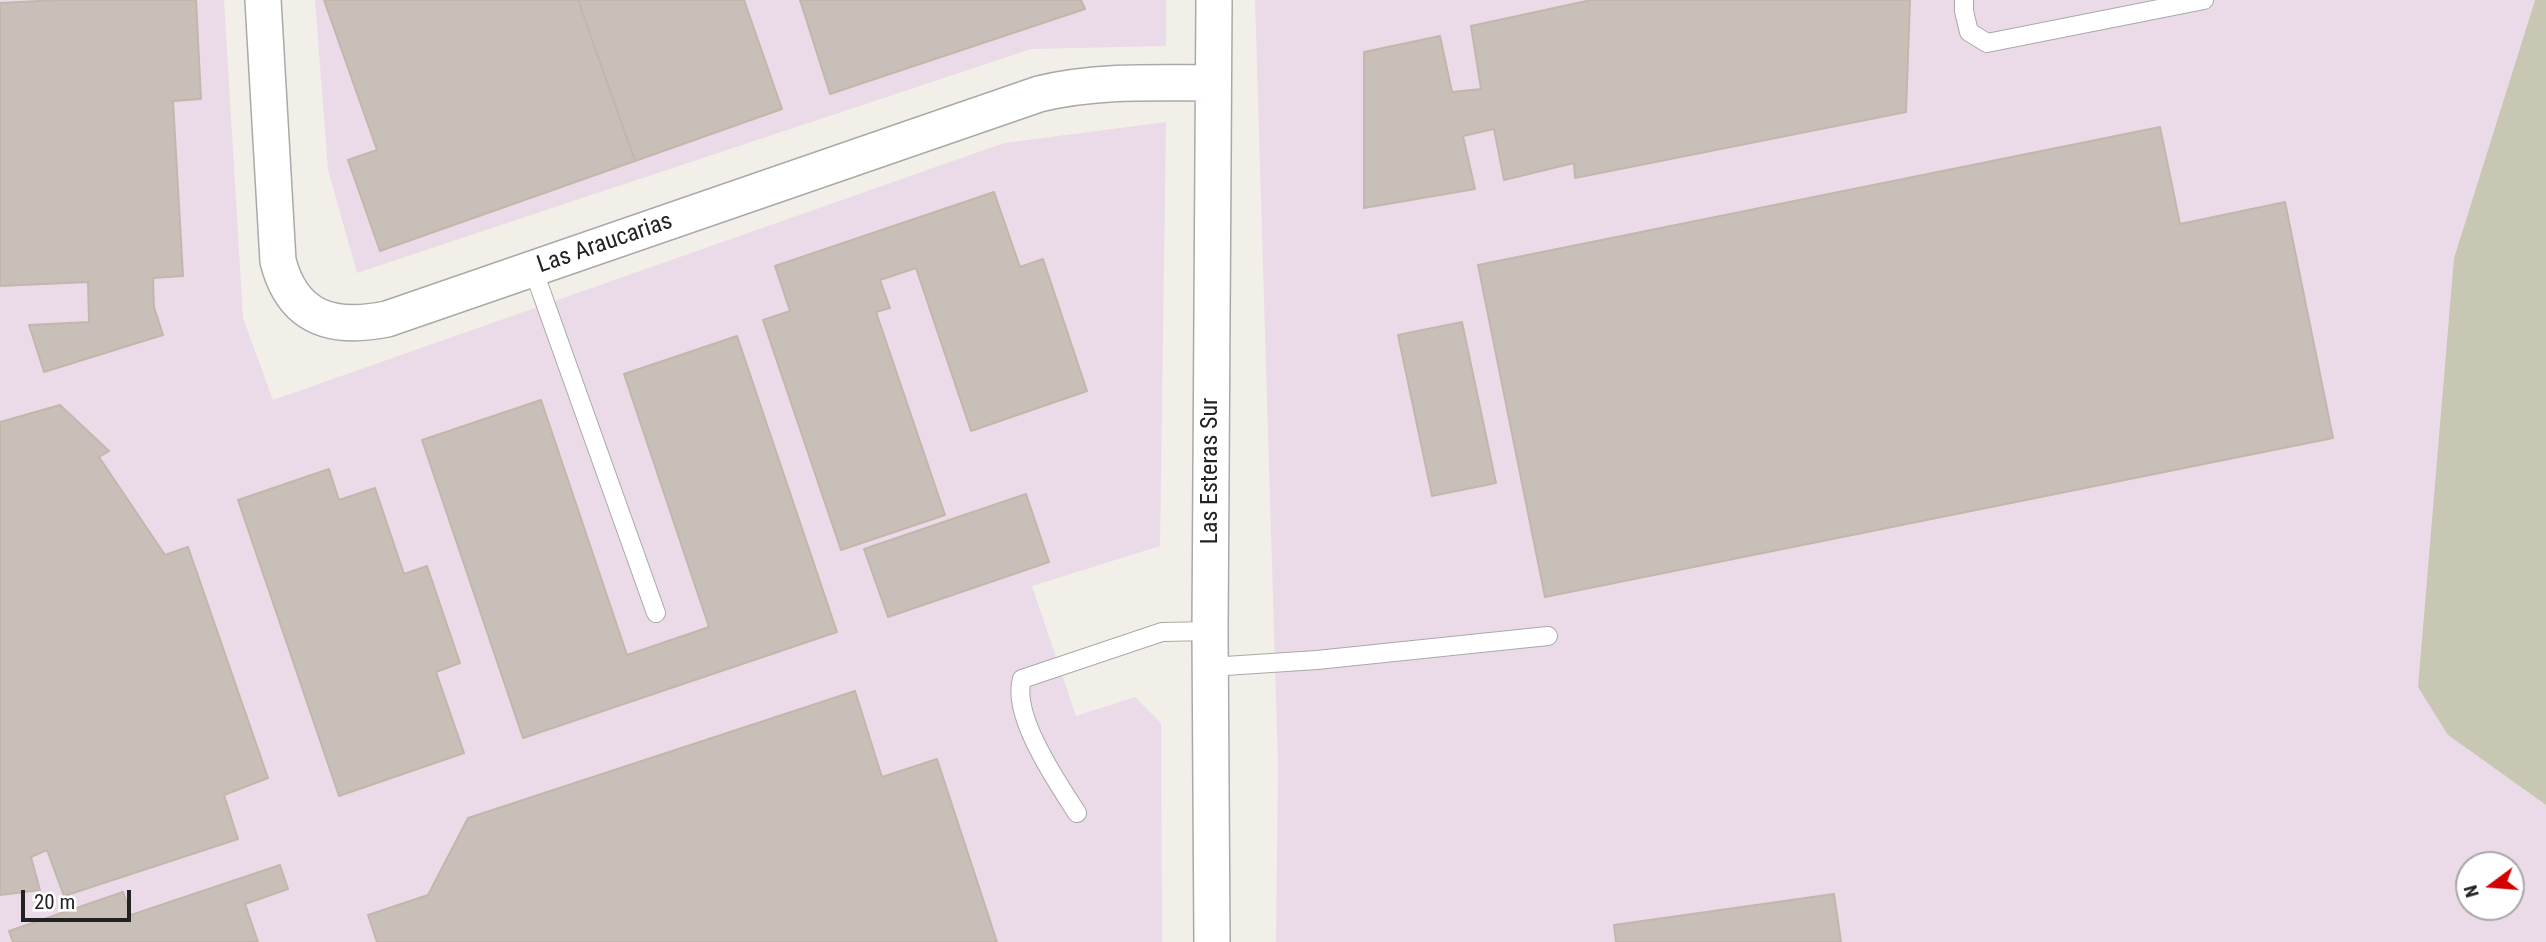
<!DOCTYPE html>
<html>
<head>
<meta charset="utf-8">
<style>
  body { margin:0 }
  #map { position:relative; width:2546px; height:942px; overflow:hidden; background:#f2efe9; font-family:"Roboto Condensed",sans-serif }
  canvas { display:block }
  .north { position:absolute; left:2455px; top:851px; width:70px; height:70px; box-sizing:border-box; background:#fff; border:2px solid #a7a7a7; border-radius:50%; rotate:254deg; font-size:19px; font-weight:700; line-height:28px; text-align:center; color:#222 }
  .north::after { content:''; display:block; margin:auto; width:24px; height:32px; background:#d40000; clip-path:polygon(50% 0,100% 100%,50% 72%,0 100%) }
  .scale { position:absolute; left:21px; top:890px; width:110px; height:32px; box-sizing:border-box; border:4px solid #222; border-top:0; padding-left:9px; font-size:21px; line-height:24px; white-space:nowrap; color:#222; -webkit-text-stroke:5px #fff; paint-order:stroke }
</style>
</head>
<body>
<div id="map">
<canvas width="2546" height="942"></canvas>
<div class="north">N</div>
<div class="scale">20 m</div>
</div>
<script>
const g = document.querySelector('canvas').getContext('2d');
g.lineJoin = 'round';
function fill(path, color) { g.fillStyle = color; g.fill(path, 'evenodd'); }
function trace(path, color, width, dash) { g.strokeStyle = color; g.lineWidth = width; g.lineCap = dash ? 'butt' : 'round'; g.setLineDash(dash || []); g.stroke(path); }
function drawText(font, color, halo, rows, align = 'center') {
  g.font = font + ' "Roboto Condensed",sans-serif'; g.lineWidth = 5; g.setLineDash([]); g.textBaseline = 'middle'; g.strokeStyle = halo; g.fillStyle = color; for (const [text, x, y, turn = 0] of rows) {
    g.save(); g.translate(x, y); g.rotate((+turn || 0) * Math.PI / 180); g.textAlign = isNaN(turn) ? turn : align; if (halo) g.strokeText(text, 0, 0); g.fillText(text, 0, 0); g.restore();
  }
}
const industrial = new Path2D(`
  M0 0H224L243 318 273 400 1004 143 1166 122 1160 546 1032 586 1076 716 1135 697 1161 723 1162 942H0Z
  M315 0H1166V46L1031 49 357 273 328 170Z
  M1255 0H2535L2454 258 2448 735 2546 805V942H1276L1278 765ZM2469 865H2511V907H2469Z`);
const construction = new Path2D(`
  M2535 0H2546V805L2448 735 2418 687 2454 258Z`);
const building = new Path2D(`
  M58 0H196L201 99 173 101 183 276 153 278 154 307 163 335 44 372 29 325 89 322 88 282 0 286V3Z
  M324 0H578L635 161 380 251 348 160 377 150Z
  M578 0H744L782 109 635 161Z
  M800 0H1081L1085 9 830 94Z
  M1591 0H1910L1906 112 1575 178 1574 163 1504 180 1494 129 1463 136 1475 189 1364 208V52L1440 36 1452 92 1481 89 1471 26Z
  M2160 127 2180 224 2285 202 2333 438 1545 597 1478 265Z
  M994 192 1020 267 1043 259 1087 391 971 431 916 268 880 280 890 308 876 312 945 515 841 550 763 320 790 311 775 266Z
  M1462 322 1496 483 1432 496 1398 335Z
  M737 336 837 632 523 738 422 440 541 400 627 655 709 627 624 374Z
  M60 405 109 451 99 457 165 555 188 547 268 778 224 795 238 839 64 896 47 850 31 857 40 890 0 895V422Z
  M329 469 339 500 375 488 404 574 427 566 460 663 436 672 464 753 339 796 238 500Z
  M1026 494 1049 562 888 617 864 549Z
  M855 691 882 777 937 759 997 942H377L368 915 428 895 468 818Z
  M280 865 288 889 245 904 258 942H13L9 931 123 892 131 915Z
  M1834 894 1841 942H1616L1614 925Z`);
const service = new Path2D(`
  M1964 0V11L1969 32 1987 43 2204 0
  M533 269 656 613
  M1210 667 1317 660 1548 636
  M1077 813C1057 782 1011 715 1022 679L1162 632 1210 631`);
const minor = new Path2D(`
  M263 0 278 261C293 319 333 330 387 319L1039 94C1097 80 1154 83 1213 83
  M1212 942 1210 631 1214 0`);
const streetNames = [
  ["Las Araucarias",605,244,-19],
  ["Las Esteras Sur",1211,471,-90]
];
fill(industrial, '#ebdbe8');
fill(construction, '#c7c7b4');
fill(building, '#c7bfb8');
trace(building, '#c4b6ab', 2);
trace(service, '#a9a9a9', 20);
trace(minor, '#a9a9a9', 38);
trace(service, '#fff', 18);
trace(minor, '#fff', 35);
drawText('24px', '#222', '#fff', streetNames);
</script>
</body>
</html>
